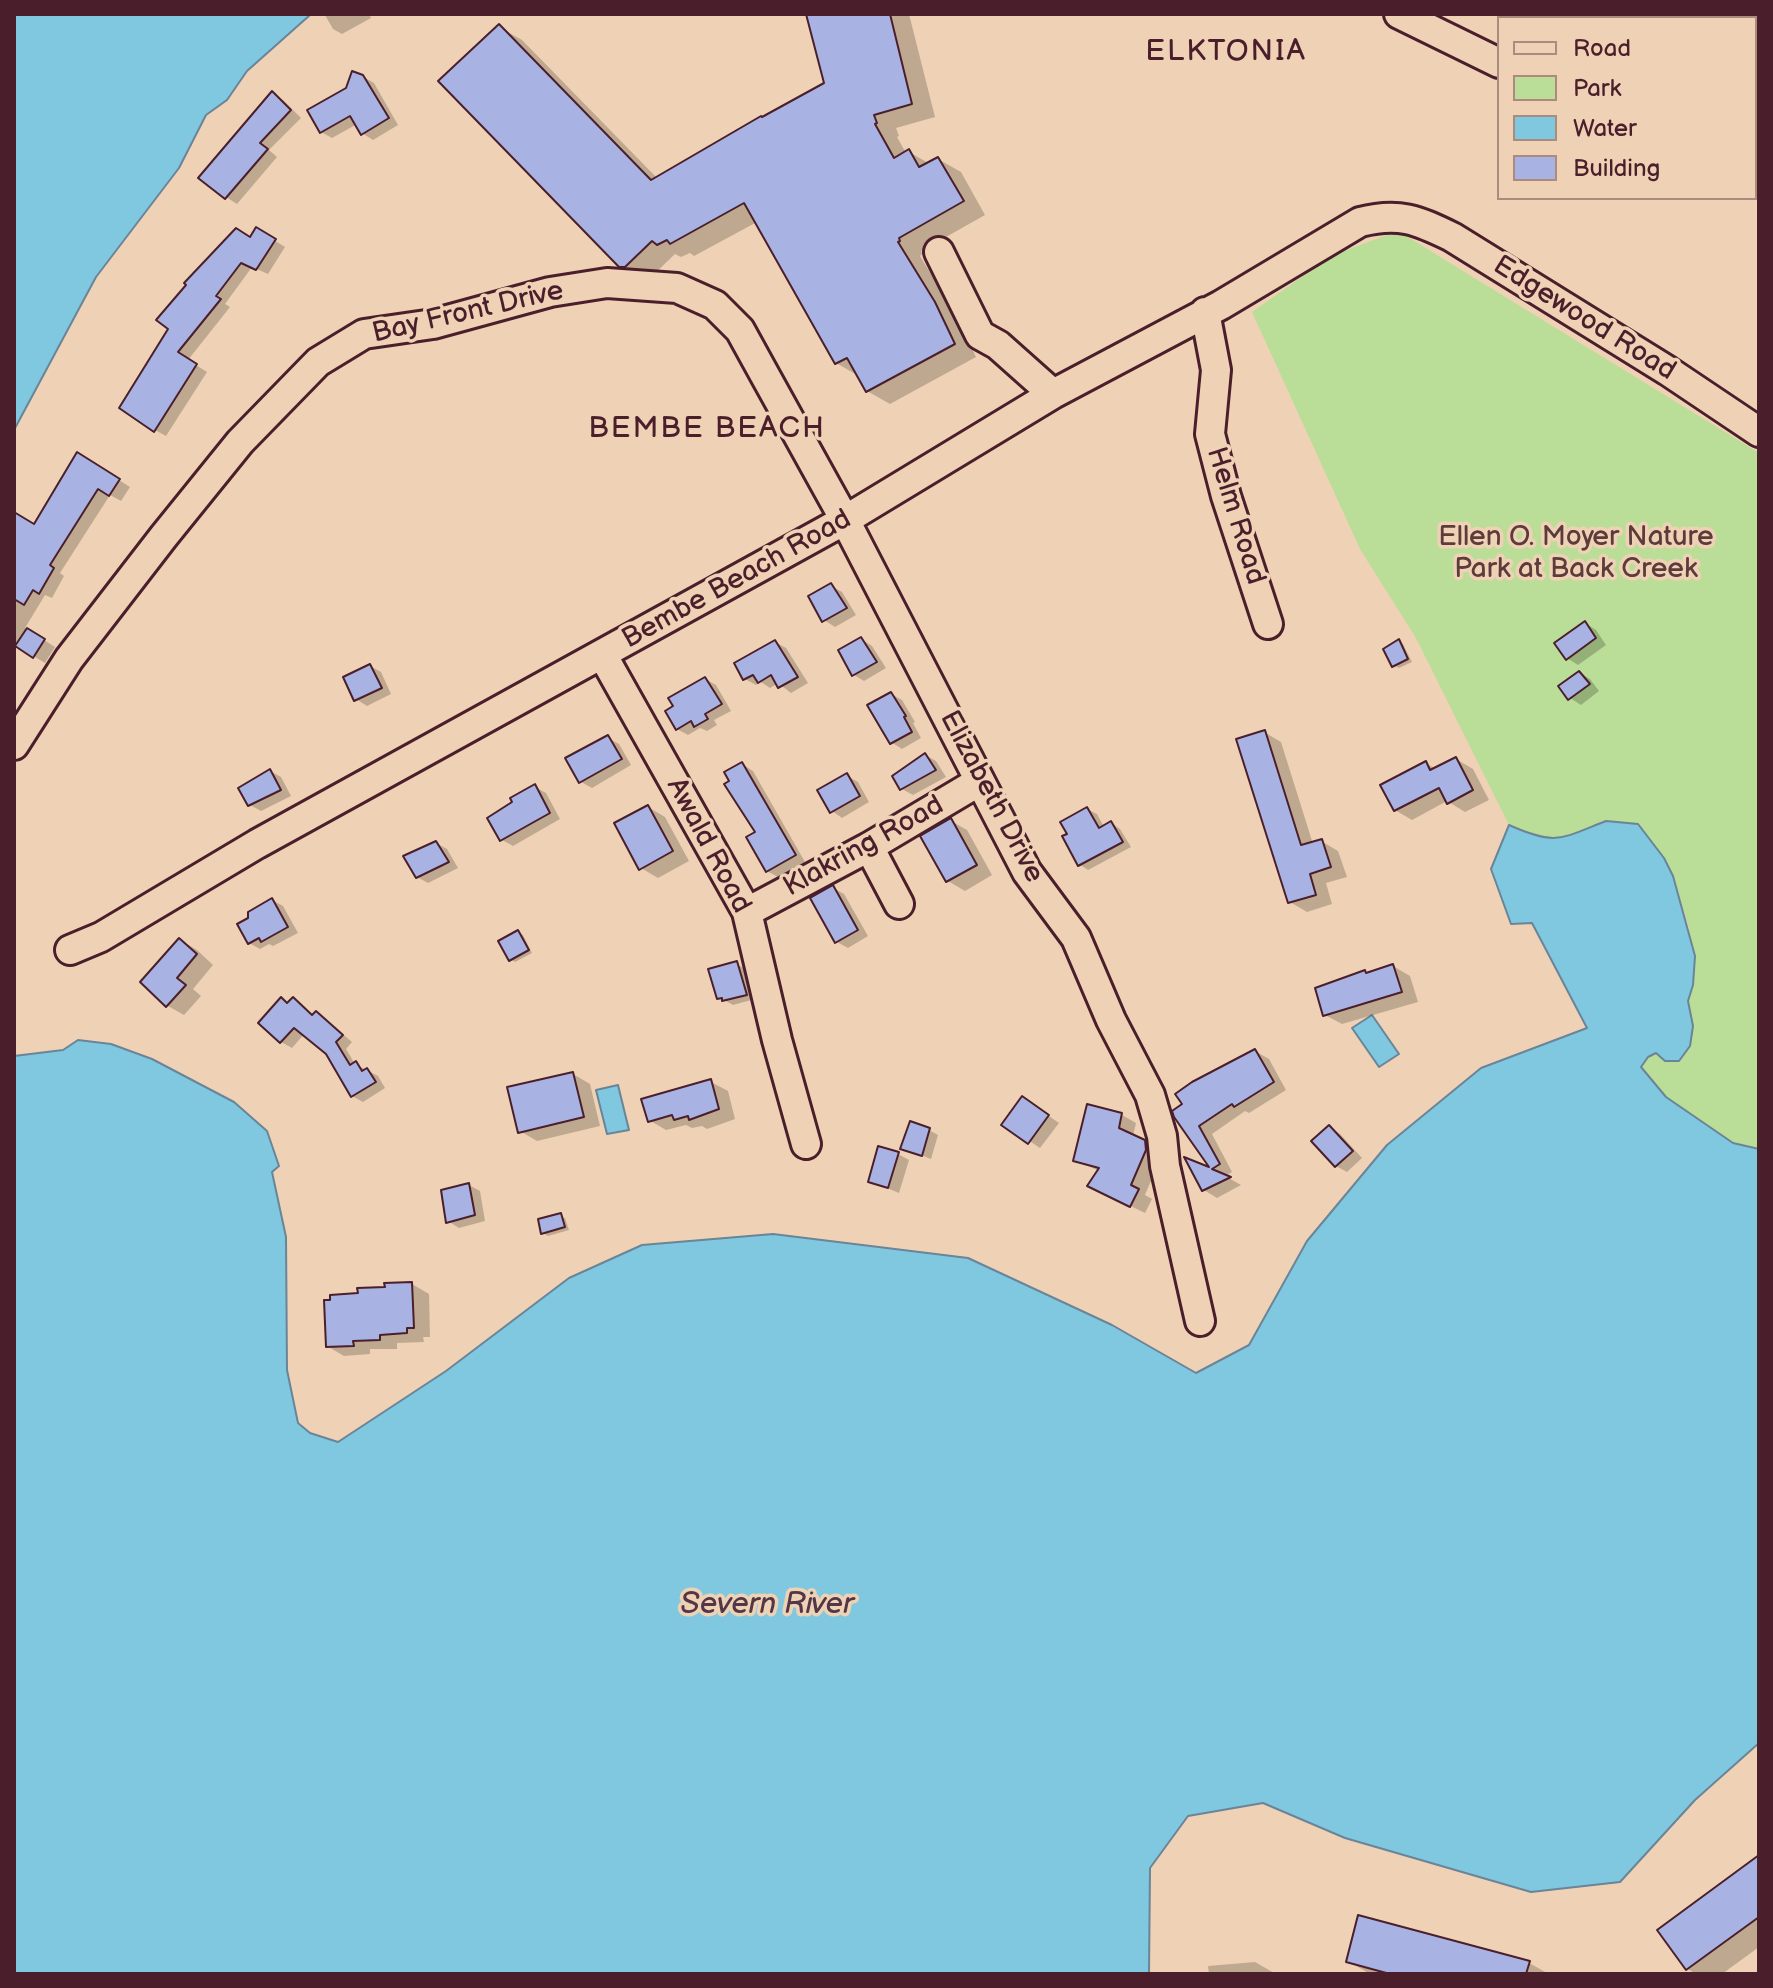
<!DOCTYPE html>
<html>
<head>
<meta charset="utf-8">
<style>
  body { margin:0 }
  #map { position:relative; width:1773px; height:1988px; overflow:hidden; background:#efd2b5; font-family:"Balsamiq Sans",sans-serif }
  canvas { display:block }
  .frame { position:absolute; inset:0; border:16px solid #4a1f2b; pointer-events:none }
  .legend { position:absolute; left:1497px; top:16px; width:260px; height:184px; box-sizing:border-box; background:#efd2b5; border:2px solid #ad8a7e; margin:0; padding:10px 14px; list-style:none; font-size:24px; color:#4a1f2b }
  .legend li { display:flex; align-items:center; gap:16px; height:40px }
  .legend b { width:40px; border:2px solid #ad8a7e }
</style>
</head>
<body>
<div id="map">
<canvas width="1773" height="1988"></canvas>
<div class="frame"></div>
<ul class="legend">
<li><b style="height:10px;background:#efd2b5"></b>Road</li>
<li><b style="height:22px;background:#badd97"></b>Park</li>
<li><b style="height:22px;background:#7fc8e0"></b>Water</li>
<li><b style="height:22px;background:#a9b3e3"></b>Building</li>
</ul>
</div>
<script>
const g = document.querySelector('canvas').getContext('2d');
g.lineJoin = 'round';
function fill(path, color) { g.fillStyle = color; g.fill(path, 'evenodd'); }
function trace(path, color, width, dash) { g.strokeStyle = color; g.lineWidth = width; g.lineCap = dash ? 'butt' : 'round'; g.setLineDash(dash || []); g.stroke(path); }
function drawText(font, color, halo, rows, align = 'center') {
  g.font = font + ' "Balsamiq Sans",sans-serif'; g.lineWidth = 7; g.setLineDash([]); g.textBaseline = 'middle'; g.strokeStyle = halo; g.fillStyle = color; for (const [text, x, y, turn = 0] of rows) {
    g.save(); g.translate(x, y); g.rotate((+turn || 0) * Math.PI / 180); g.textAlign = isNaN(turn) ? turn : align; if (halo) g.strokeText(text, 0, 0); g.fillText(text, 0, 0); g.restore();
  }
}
const green = new Path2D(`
  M1398 231 1759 453V1149L1733 1143 1666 1097 1641 1067 1648 1057 1690 1046 1693 1026 1688 1001 1693 985 1689 928 1673 876 1664 858 1638 824 1606 821 1565 838 1537 837 1509 825 1416 638 1360 549 1252 312 1333 255Z`);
const water = new Path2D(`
  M14 14 310 15 247 71 227 100 206 115 179 168 96 277 14 430Z
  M1606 821 1638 824 1664 858 1673 876 1695 956 1693 985 1688 1001 1693 1026 1690 1046 1679 1061H1665L1656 1053 1648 1057 1641 1067 1666 1097 1733 1143 1759 1149V1743L1695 1800 1620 1882 1531 1892 1345 1838 1263 1803 1188 1816 1150 1868 1149 1974H14V1056L63 1050 78 1040 111 1044 152 1059 234 1102 267 1131 279 1166 272 1172 286 1237 287 1370 298 1423 310 1433 338 1442 446 1371 569 1278 642 1245 773 1234 968 1258 1112 1325 1196 1373 1249 1345 1307 1241 1387 1145 1481 1068 1587 1028 1532 923 1511 924 1491 869 1509 825C1556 846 1560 839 1606 821Z
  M1372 1015 1399 1054 1379 1067 1352 1028Z
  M618 1085 629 1130 607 1134 596 1090Z`);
const shadow = new Path2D(`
  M369 14 371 18 342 34 333 29 325 15Z
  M808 14H909L935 117 896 128 899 136 897 137 906 153 909 152 930 164 938 159 961 172 985 215 921 251 922 254 920 256 957 317 976 357 890 404 867 391 859 376 836 363 757 222 694 256 690 253 681 257 675 254 649 279 620 265 499 27 522 40 658 179 826 84Z
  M362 76 374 83 398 125 373 140 362 133 357 124 332 138 321 132 348 90Z
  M272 94 283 100 301 118 269 150 277 157 237 204 226 197Z
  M1759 159V185L1755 176V161Z
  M267 236 285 247 268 274 252 267 225 304 230 307 188 360 207 372 166 436 155 430 171 329 189 285 251 239Z
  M89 461 130 487 121 501 110 495 60 573 64 576 52 598 45 595 25 628 55 647 45 663 14 644V544L35 527Z
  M831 586 842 592 856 615 835 627 824 620Z
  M1585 623 1596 630 1606 645 1578 665 1567 658Z
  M861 639 872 646 886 668 864 681 854 675Z
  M775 642 786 648 808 683 791 693 778 683 770 688 761 682 756 685 745 679Z
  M1399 642 1403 644 1412 662 1399 668 1394 665Z
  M370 666 381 672 391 694 367 706 356 699Z
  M1580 673 1590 679 1599 691 1581 705 1570 698Z
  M705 679 716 685 731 711 714 720 717 725 707 731 700 728 688 735 677 729Z
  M891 694 902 700 915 722 913 723 921 738 902 749 891 742Z
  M1264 732 1281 742 1313 844 1321 841 1338 851 1347 877 1326 883 1332 904 1307 912 1290 902Z
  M608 738 619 744 631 765 592 788 581 782Z
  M925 755 936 761 946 777 913 795 902 789Z
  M1456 759 1473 769 1489 800 1465 812 1447 801 1412 820 1395 810 1425 763 1436 769Z
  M742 764 753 771 805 862 778 877 767 871Z
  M270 771 281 777 291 796 261 811 250 805Z
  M847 776 858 782 869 802 842 818 832 811Z
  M535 787 546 793 560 819 513 846 502 840Z
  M648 807 665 817 689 861 658 878 641 868Z
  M1087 809 1097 814 1104 827 1111 823 1120 829 1131 847 1088 870 1079 864Z
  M951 821 967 830 992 875 965 891 948 881Z
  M436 843 447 849 458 868 428 883 417 877Z
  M833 888 844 894 868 936 848 948 837 942Z
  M272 900 283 906 298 933 273 946 269 944 260 949 249 943Z
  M518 932 523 935 532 953 515 962 510 959Z
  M180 940 197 950 213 965 193 989 201 996 184 1015 168 1006 143 982Z
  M736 964 746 969 755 999 733 1005 719 997Z
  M1393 966 1410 976 1418 1002 1342 1024 1325 1015 1365 972 1369 974Z
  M282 999 289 1004 293 999 314 1016 316 1014 326 1020 352 1042 346 1049 355 1064 378 1076 385 1088 363 1102 352 1096 327 1052 305 1033 292 1048 281 1042Z
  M1255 1051 1269 1059 1286 1090 1249 1113 1245 1111 1212 1134 1232 1172 1225 1176 1241 1185 1217 1198 1204 1190 1214 1172 1176 1116Z
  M573 1074 590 1084 600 1126 537 1141 520 1131Z
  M711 1082 728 1091 735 1119 707 1129 702 1126 692 1128 686 1125 666 1130 649 1120Z
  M1033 1105 1059 1123 1040 1148 1004 1124Z
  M1122 1115 1136 1123 1133 1136 1159 1150 1160 1159 1145 1195 1152 1199 1145 1213 1104 1193 1099 1171 1075 1160Z
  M1330 1127 1340 1134 1362 1158 1347 1172 1336 1166Z
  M929 1130 938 1135 931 1159 903 1148Z
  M898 1154 909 1160 899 1193 870 1181Z
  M469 1185 480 1191 485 1221 459 1228 448 1221Z
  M560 1216 565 1218 569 1230 548 1236 543 1233Z
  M412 1284 429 1294 430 1337H423L424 1342 397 1343V1349H370V1354L344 1356 327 1346 361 1295Z
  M1759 1858V1947L1722 1974H1696L1688 1969 1660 1931Z
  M1348 1961 1529 1963 1549 1974H1370Z
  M1255 1962 1276 1974H1209L1208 1966Z`);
const building = new Path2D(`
  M806 14H890L912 104 874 115 877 123 875 124 894 158 909 149 919 167 938 157 964 201 899 238 900 241 898 242 935 302 955 344 866 392 847 358 835 364 744 203 670 244 667 240 657 245 652 241 625 267H619L438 81 499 24 651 180 761 116 762 117 824 83Z
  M352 71 363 75 389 118 361 135 350 116 320 133 307 110 346 88Z
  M272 91 291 110 260 143 268 149 225 199 198 178Z
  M256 227 276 239 256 270 241 263 216 296 221 299 178 352 197 364 154 432 119 408 168 329 156 320 186 285 184 283 236 228 250 237Z
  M77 452 120 479 109 496 98 489 50 565 54 568 39 594 33 590 24 605 14 599V512L34 524Z
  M831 583 847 608 822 622 808 596Z
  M1585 621 1596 638 1566 660 1554 643Z
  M27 628 45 639 33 658 15 646Z
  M861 637 877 662 852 676 838 650Z
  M1399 639 1408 659 1392 667 1383 649Z
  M775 640 798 677 778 688 771 675 758 683 753 675 743 680 734 663Z
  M370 664 382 688 354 701 343 677Z
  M1579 671 1590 684 1568 700 1558 686Z
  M705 677 722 704 705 714 708 719 694 727 691 721 676 730 665 711 673 706 668 698Z
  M891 692 906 716 904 717 912 732 890 744 867 705Z
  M1265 730 1301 845 1322 839 1331 867 1310 874 1316 895 1288 903 1236 739Z
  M608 735 622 759 579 783 565 758Z
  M925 753 936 770 900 790 892 776Z
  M1456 757 1473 790 1447 804 1439 788 1394 811 1380 785 1426 761 1430 770Z
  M742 762 796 855 766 872 746 837 755 832 724 784 729 781 724 772Z
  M270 769 281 790 248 806 238 788Z
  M847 773 860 796 830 813 817 790Z
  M535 784 550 813 500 841 487 818 512 802 510 798Z
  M648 805 673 851 639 870 614 823Z
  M1087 807 1099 828 1111 821 1123 842 1078 866 1062 836 1067 834 1060 822Z
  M951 818 977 865 946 882 920 836Z
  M436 841 449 862 416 878 403 856Z
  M833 885 858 930 835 943 810 898Z
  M272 898 288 927 261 942 259 938 248 944 237 924 248 918V912Z
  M518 930 529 950 509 961 498 941Z
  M179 938 197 954 177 978 186 985 166 1007 140 982Z
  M737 961 747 995 722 1001V998L717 999 708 969Z
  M1393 964 1402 992 1323 1016 1315 988 1365 970 1366 973Z
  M281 997 287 1003 293 997 312 1015 316 1011 343 1035 336 1042 350 1065 356 1061 362 1071 367 1068 376 1082 351 1097 326 1054 294 1028 280 1043 258 1023Z
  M1255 1049 1274 1082 1234 1107 1232 1104 1199 1126 1220 1164 1212 1169 1231 1177 1202 1191 1184 1157 1209 1167 1174 1117 1172 1111 1182 1104 1175 1094 1192 1082Z
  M573 1072 584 1117 518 1133 507 1087Z
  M711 1079 719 1109 689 1120 688 1116 674 1120 672 1115 648 1122 641 1099Z
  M1022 1096 1049 1115 1028 1144 1001 1125Z
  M1087 1104 1122 1113 1119 1128 1145 1140 1146 1150 1131 1185 1139 1189 1130 1207 1087 1186 1099 1168 1073 1161Z
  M910 1121 930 1128 922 1156 900 1149Z
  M1329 1125 1353 1151 1335 1167 1311 1141Z
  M878 1146 899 1152 888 1188 868 1182Z
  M469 1183 475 1215 446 1223 441 1190Z
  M561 1213 565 1227 541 1234 538 1219Z
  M412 1282 414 1328H407V1333L380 1335V1340L353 1341 354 1346 326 1347 324 1300H330V1295L358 1293 357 1288 385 1287 384 1283Z
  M1759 1855V1917L1686 1970 1657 1930Z
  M1358 1915 1530 1961 1526 1974H1390L1346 1962Z`);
const minor = new Path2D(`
  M1399 14 1499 63
  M1600 18 1607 14
  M939 252 980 335 998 345 1053 394
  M1205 312 1216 370 1210 434 1226 496 1268 624
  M602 654 747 912 777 1040 806 1144
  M14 745 69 659 164 536 240 442 318 362 364 334 433 324 550 292 607 283 677 288 715 305 740 330 762 370 845 520 1027 872 1076 938 1111 1020 1150 1095 1162 1136 1165 1166 1200 1321
  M869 847 899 904
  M747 912 869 847 980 781
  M70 950 101 937 257 844 845 520 1053 394 1221 305 1360 222C1399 212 1417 220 1452 237L1668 371 1759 432`);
const streetNames = [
  ["Bay Front Drive",468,313,-13],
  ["Edgewood Road",1584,319,32],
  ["Helm Road",1235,516,73],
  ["Bembe Beach Road",737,580,-29],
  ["Elizabeth Drive",991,797,62],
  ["Awald Road",708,846,62],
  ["Klakring Road",864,847,-29]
];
const parkNames = [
  ["Ellen O. Moyer Nature",1576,538],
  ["Park at Back Creek",1576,570]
];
const neighbourhoodNames = [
  ["ELKTONIA",1226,52],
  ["BEMBE BEACH",707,429]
];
const waterNames = [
  ["Severn River",767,1605]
];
fill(green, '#badd97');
fill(water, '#7fc8e0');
trace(water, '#6a8498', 2);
fill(shadow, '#0003');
fill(building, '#a9b3e3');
trace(building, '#4a1f2b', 2);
trace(minor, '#4a1f2b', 34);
trace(minor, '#efd2b5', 28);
drawText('28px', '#4a1f2b', '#efd2b5', streetNames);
drawText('28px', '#5b3c3b', '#efd2b5', parkNames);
g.letterSpacing = '2px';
drawText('30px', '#4a1f2b', '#efd2b5', neighbourhoodNames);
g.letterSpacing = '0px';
drawText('italic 30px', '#523846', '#efd2b5', waterNames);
</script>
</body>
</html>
